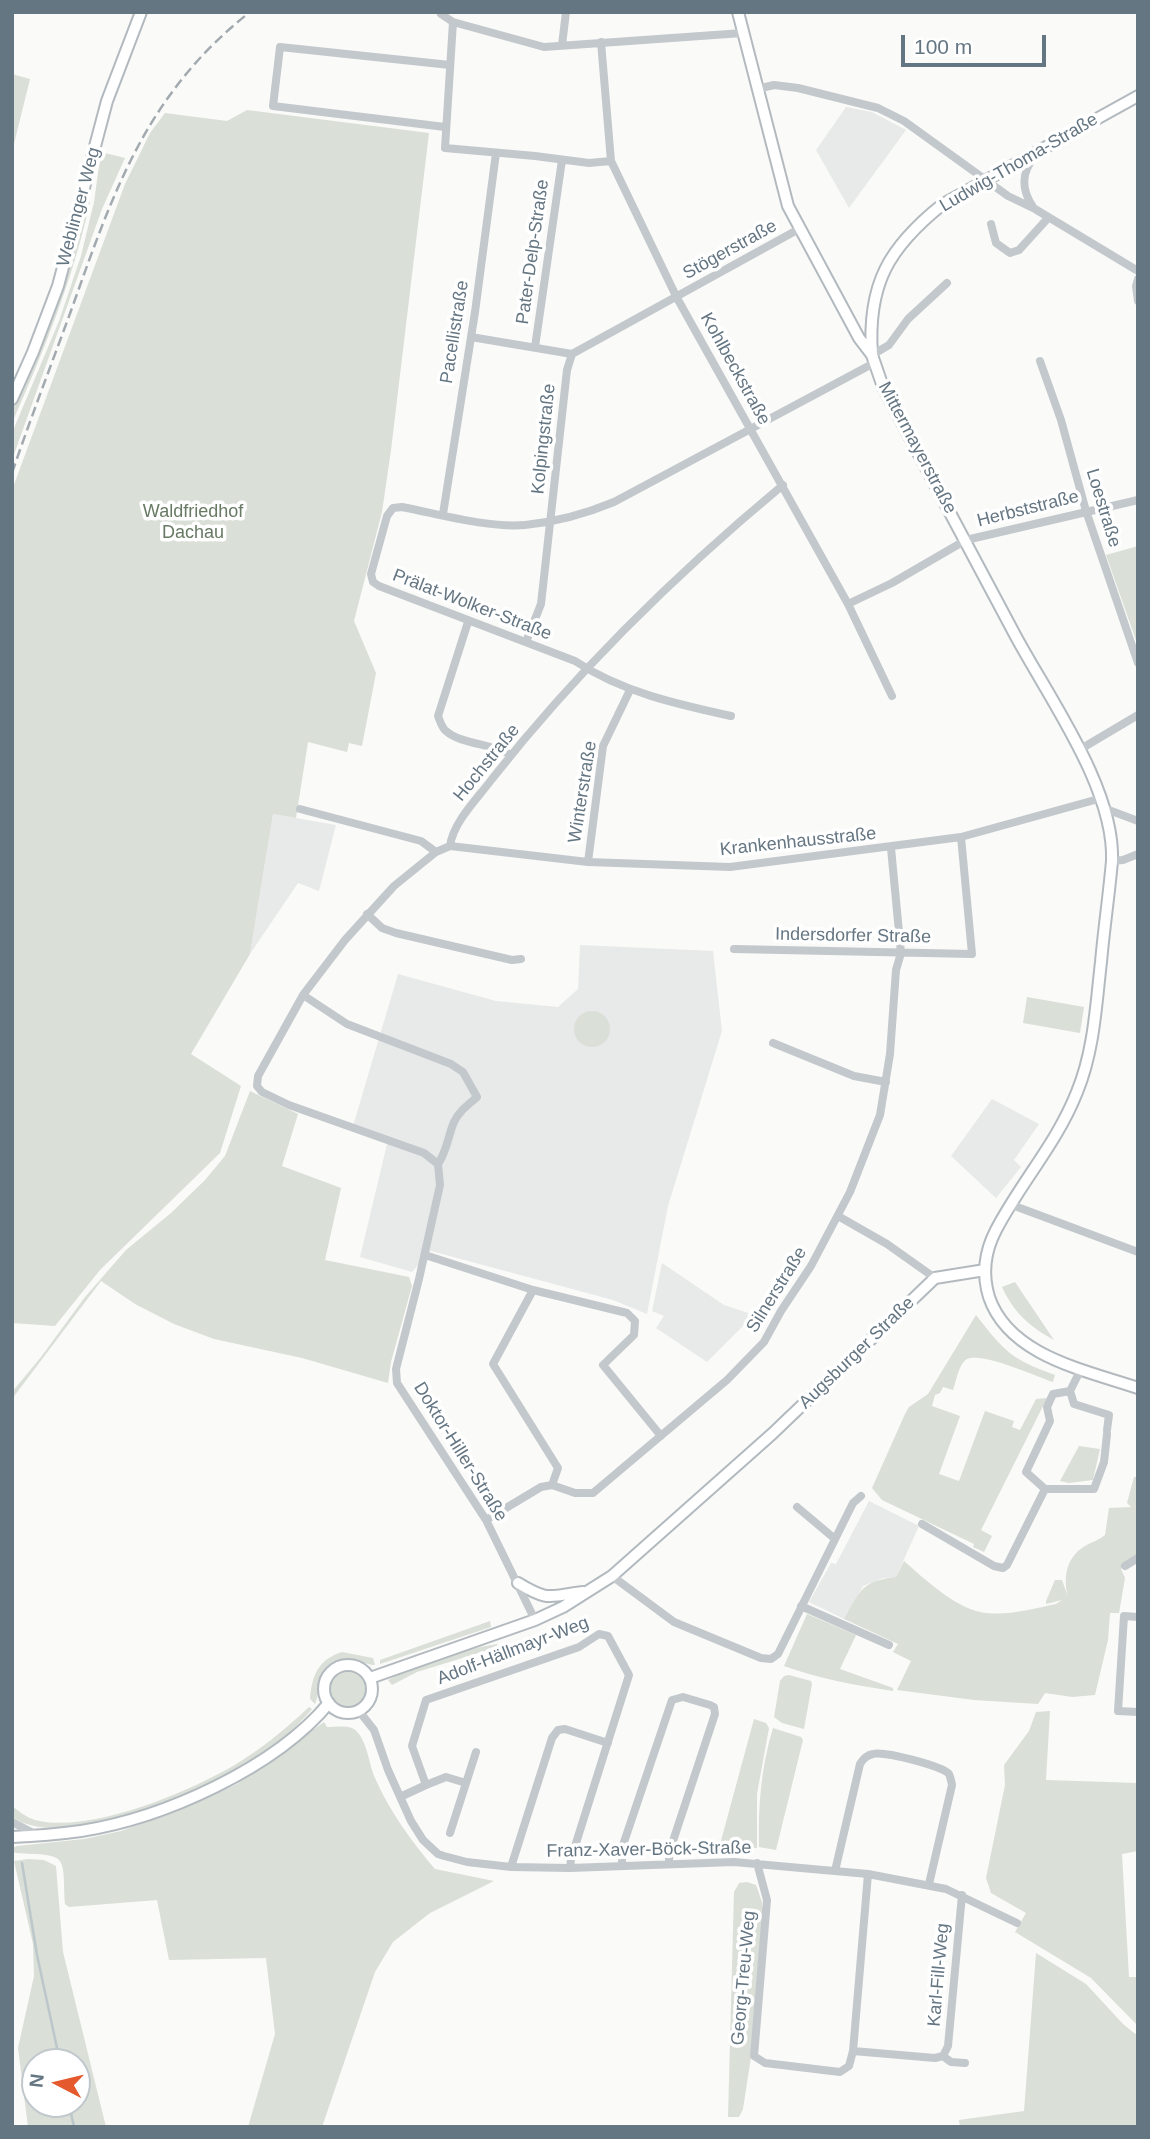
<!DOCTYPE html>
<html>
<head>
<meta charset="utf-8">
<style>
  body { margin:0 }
  #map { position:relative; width:1150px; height:2139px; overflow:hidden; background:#fafaf8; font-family:Arial,sans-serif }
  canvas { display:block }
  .frame { position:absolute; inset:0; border:14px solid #657683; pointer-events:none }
  .north { position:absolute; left:21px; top:2048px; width:70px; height:70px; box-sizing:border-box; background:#fff; border:2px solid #c1c8cd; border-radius:50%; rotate:277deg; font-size:19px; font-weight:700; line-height:28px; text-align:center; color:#657683 }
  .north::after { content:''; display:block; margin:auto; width:24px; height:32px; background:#e4592e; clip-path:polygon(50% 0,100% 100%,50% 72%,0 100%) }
  .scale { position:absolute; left:901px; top:35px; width:145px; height:32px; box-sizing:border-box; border:4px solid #657683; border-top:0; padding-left:9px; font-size:21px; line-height:24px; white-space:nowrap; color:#657683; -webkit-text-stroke:5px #fff; paint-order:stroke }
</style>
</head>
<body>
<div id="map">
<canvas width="1150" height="2139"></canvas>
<div class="frame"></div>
<div class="north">N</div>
<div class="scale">100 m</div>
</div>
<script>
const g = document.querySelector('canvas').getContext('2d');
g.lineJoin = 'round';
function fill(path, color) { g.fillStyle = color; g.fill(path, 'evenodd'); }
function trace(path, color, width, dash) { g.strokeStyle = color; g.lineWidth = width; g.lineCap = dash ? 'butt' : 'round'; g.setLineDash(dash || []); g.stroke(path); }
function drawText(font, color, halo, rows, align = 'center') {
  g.font = font + ' Arial,sans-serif'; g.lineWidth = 7; g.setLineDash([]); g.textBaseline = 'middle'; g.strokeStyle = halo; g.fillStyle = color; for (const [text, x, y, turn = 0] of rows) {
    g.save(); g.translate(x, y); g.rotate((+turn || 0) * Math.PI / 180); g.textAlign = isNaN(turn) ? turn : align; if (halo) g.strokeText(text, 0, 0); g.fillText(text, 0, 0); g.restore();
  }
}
const built = new Path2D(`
  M846 107 872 112 906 130 849 208 816 150Z
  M273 814 336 825 319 891 298 883 250 954Z
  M580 945 713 951 722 1031 668 1206 647 1314 613 1300 431 1251 412 1272 360 1257 388 1140 353 1126 398 974 496 1001 558 1007 578 989Z
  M992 1099 1039 1124 1014 1160 1021 1167 996 1198 951 1156Z
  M662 1263 724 1305 754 1315 707 1362 656 1328 664 1316 652 1311Z
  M869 1501 919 1526 896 1577 883 1578 863 1586 844 1619 809 1602 831 1563 836 1564Z`);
const green = new Path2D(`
  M12 74 30 79 12 152Z
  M247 110 429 133 391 450 382 512 354 621 376 673 362 746 349 743 347 752 308 742 296 818 273 814 250 954 191 1054 241 1086 220 1153 100 1270 55 1326 12 1323V490L125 184 150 133 165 113 227 121Z
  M101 152 125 158 102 209 12 460V433L59 321 81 256 94 202Z
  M88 199 90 202C73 279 44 351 12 423V411L38 353 66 269H69Z
  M1138 546V646L1106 555Z
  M1027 997 1084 1007 1080 1033 1023 1023Z
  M574 1029a18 18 0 1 1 36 0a18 18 0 1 1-36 0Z
  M250 1091 298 1114 282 1166 341 1188 325 1260 409 1277 412 1286 391 1362 388 1383 302 1358 214 1339 174 1324 135 1304 101 1281 12 1399V1392L41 1357 85 1297 126 1250 171 1213 205 1180 225 1156Z
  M1015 1282 1054 1340C1029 1326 1014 1313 1002 1287Z
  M976 1315C1005 1352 1011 1359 1055 1375L1053 1382C1035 1376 983 1352 967 1359 959 1363 956 1382 953 1390L943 1387 940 1393 935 1395 932 1406 960 1416 939 1474 959 1481 985 1411 1014 1421 1012 1427 1020 1430 1036 1399 1047 1398 981 1530 992 1536 984 1552 973 1547 974 1544 882 1500 872 1488 905 1414 909 1407 928 1394Z
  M1079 1446 1100 1449 1093 1480 1069 1483 1060 1481Z
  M1138 1471V1555L1121 1569 1125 1578 1119 1613H1110L1108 1640 1095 1695 1072 1697 1045 1693 1038 1704 974 1700 897 1690 911 1661 893 1652 898 1644 844 1619C860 1591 861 1581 896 1577L904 1561C923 1578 955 1607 980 1612 1005 1617 1031 1609 1056 1604L1062 1600 1046 1604V1601L1055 1580H1062L1068 1597C1063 1578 1066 1557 1085 1546 1092 1542 1099 1540 1105 1535L1109 1508 1131 1507 1127 1503 1134 1477H1137Z
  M807 1614 856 1635 840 1669 893 1688V1691C856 1685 819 1679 784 1666Z
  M490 1621 491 1627 380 1664V1660Z
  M497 1644 498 1647 417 1672 392 1685 388 1680C420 1661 460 1650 497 1644Z
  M342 1652 373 1658 375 1665C365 1665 358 1659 348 1659 316 1659 323 1686 315 1704L310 1699C312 1675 318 1660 342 1652Z
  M330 1690a18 18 0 1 1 36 0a18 18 0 1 1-36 0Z
  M789 1675 811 1681 812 1684 804 1729 782 1723 774 1717 780 1681 784 1676Z
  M309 1707 312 1709C297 1727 279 1743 260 1756 212 1790 66 1854 12 1817V1806C20 1812 26 1817 35 1820 89 1834 186 1793 233 1766 261 1749 286 1729 309 1707Z
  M1050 1711 1046 1780 1138 1783V1851L1122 1854 1129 1977H1138V2026L1091 1978 1015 1932 1026 1913 991 1893 986 1878 1005 1785 1004 1765 1029 1731 1036 1712Z
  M754 1719 766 1723 769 1728 757 1794V1848H719Z
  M324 1722 327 1727C335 1727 347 1725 354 1729 367 1738 369 1765 375 1778 390 1812 411 1841 435 1869L494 1881 430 1913 393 1942 375 1972 322 2127H248L275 2034 266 1958 169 1960 157 1900 69 1907 65 1904C63 1852 68 1856 16 1853L12 1851V1848L17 1846 84 1839 121 1831 179 1810 237 1784Z
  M773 1728 801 1737 803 1740 776 1850 759 1847C758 1807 761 1767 773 1728Z
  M28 1859 44 1860 56 1866 63 1952 106 2127H28L18 2048 34 1976 33 1944 14 1861ZM35 2062H77V2104H35Z
  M747 1882 756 1885 762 1902 763 1920 751 2057 743 2109 739 2117H728L734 1892 739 1883Z
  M1036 1953 1086 1984 1123 2024 1138 2036V2127H960L959 2120 1024 2111Z`);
const stream = new Path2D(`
  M22 1863 37 1955 60 2062
  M69 2104 74 2127`);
const street = new Path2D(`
  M441 14 453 22 544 47 743 33
  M453 22 445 148 535 156 589 163 611 161
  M601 42 611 161 677 298 848 604 892 696
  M562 45 566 12
  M757 89 774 85 798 88 878 108 904 121 1008 196 1035 209 1138 271
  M445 127 273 106 280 47 450 65
  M1033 207C1021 189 1021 173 1035 156
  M991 224 996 243 1010 253 1019 250 1048 218
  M1138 279 1136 286 1138 301
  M471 337 572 354
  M535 347 562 160
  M872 355 889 345 908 319 947 283
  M1040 361 1061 420 1086 511 1138 663
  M443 514 475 312 496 153
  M848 604 892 583 966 540 1138 500
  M468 622 438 716C440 721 442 728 446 731 462 745 493 743 511 755
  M526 642 541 604 567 370 572 354 799 229
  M731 716C676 704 622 692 575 661L379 586 373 582 371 574 387 516 393 508 402 507C439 514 487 528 525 525 556 522 585 514 614 502L874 363
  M1079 750 1138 715
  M300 809 421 841 436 852
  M1106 809 1138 821
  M450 846C453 822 478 798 492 779 577 671 677 573 783 485
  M1112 861 1123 860 1138 854
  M588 862 603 746 630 690
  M367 914 382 928 396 933 512 960 521 959
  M734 949 972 954 961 837
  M303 995 347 1024 451 1064 463 1072 477 1097C468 1105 459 1111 454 1122 448 1136 447 1151 438 1164
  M773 1043 854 1076 886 1082
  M1012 1205 1138 1252
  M838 1216 887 1244 935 1278
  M425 1255 533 1290 627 1313 635 1321 634 1335 603 1365 661 1436
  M533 1290 493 1364 558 1468 552 1485
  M1070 1391 1081 1369
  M552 1485 575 1493H593L727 1380 764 1342 781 1311 811 1266 850 1192 880 1115 890 1054 896 970 901 953 891 848
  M1045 1489H1094L1104 1462 1107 1434
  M797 1507 835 1539
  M486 1520 541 1487 552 1485
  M922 1524 994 1566 1003 1568 1007 1565 1045 1489 1026 1472 1050 1421 1047 1407 1053 1394 1070 1391 1074 1404 1109 1415 1107 1430
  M1125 1566 1138 1558
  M612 1576 674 1622 761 1658 771 1659 778 1654 853 1503 861 1496
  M801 1606 889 1645
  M1138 1617 1124 1616 1118 1711 1138 1712
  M535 1620 486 1520 397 1383 396 1369 419 1279 440 1185 438 1164 424 1153 289 1105 262 1092 257 1086 258 1076 303 995 345 940 394 886 436 852 450 846 588 862 730 867 961 837 1102 798
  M359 1711 374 1730 388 1770 411 1821 423 1840 438 1854 444 1856 467 1862 511 1867 570 1868 734 1862 868 1874 946 1889 1017 1923
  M426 1785 446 1777 466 1783
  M400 1797 426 1785 412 1746 426 1700 579 1647 599 1634 608 1636 629 1675 571 1859 570 1868
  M12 1822 37 1835
  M450 1833 476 1752
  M757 1863 767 1900 754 2056 765 2063 840 2072 849 2066 853 2051 868 1874
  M622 1865V1848L672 1700 683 1697 710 1705 714 1707 715 1714 669 1853V1863
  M511 1867 552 1738 558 1730 565 1729 608 1743
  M835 1871 860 1764C863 1759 867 1755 873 1754 884 1751 943 1766 949 1774 950 1776 952 1784 952 1785L929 1884
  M853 2051 935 2058 943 2056 948 2046 962 1895
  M943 2056 951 2062 965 2063`);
const secondary = new Path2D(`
  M738 12 788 206 859 338 872 355 883 387C927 469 970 551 1014 633 1048 697 1115 788 1112 861 1109 895 1104 928 1101 962 1096 1005 1094 1051 1077 1092 1057 1143 1021 1182 996 1230 985 1251 982 1274 989 1297 1009 1356 1085 1370 1138 1388
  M872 355C867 284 889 247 943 204L1138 96
  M12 399 33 352 58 286 107 101 141 12
  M518 1583C549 1602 549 1596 583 1592
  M324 1689a24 24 0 1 1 48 0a24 24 0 1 1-48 0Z
  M370 1678 535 1620 563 1607 612 1576 772 1434 935 1278 985 1270
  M12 1837C35 1836 59 1834 81 1831 164 1818 275 1768 329 1703`);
const rail = new Path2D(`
  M12 473C31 417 52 363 72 308 114 190 147 93 250 12`);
const streetNames = [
  ["Ludwig-Thoma-Straße",1019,163,-30],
  ["Weblinger Weg",79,207,-75],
  ["Stögerstraße",730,250,-29],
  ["Pater-Delp-Straße",533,252,-82],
  ["Pacellistraße",455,332,-81],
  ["Kohlbeckstraße",735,369,61],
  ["Kolpingstraße",544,439,-84],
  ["Mittermayerstraße",917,448,62],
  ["Loestraße",1103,508,73],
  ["Herbststraße",1028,509,-14],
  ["Prälat-Wolker-Straße",472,605,21],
  ["Hochstraße",487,763,-51],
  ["Winterstraße",583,792,-81],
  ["Krankenhausstraße",798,842,-6],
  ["Indersdorfer Straße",853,936,1],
  ["Silnerstraße",777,1290,-58],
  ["Augsburger Straße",857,1353,-44],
  ["Doktor-Hiller-Straße",460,1452,58],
  ["Adolf-Hällmayr-Weg",513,1651,-21],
  ["Franz-Xaver-Böck-Straße",649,1850,-1],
  ["Karl-Fill-Weg",939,1975,-85],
  ["Georg-Treu-Weg",744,1978,-85]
];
const parkNames = [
  ["Waldfriedhof",193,512],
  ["Dachau",193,533]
];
fill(built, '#e8e9e9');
fill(green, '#dadfd7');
trace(stream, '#bcc7cc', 2.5);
trace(secondary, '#b3babf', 14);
trace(street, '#c3c8cc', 8);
trace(secondary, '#fff', 10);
trace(rail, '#a2aab0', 2.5, [10, 5]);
drawText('18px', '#657683', '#fff', streetNames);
drawText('18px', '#687a64', '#fff', parkNames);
</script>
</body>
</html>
